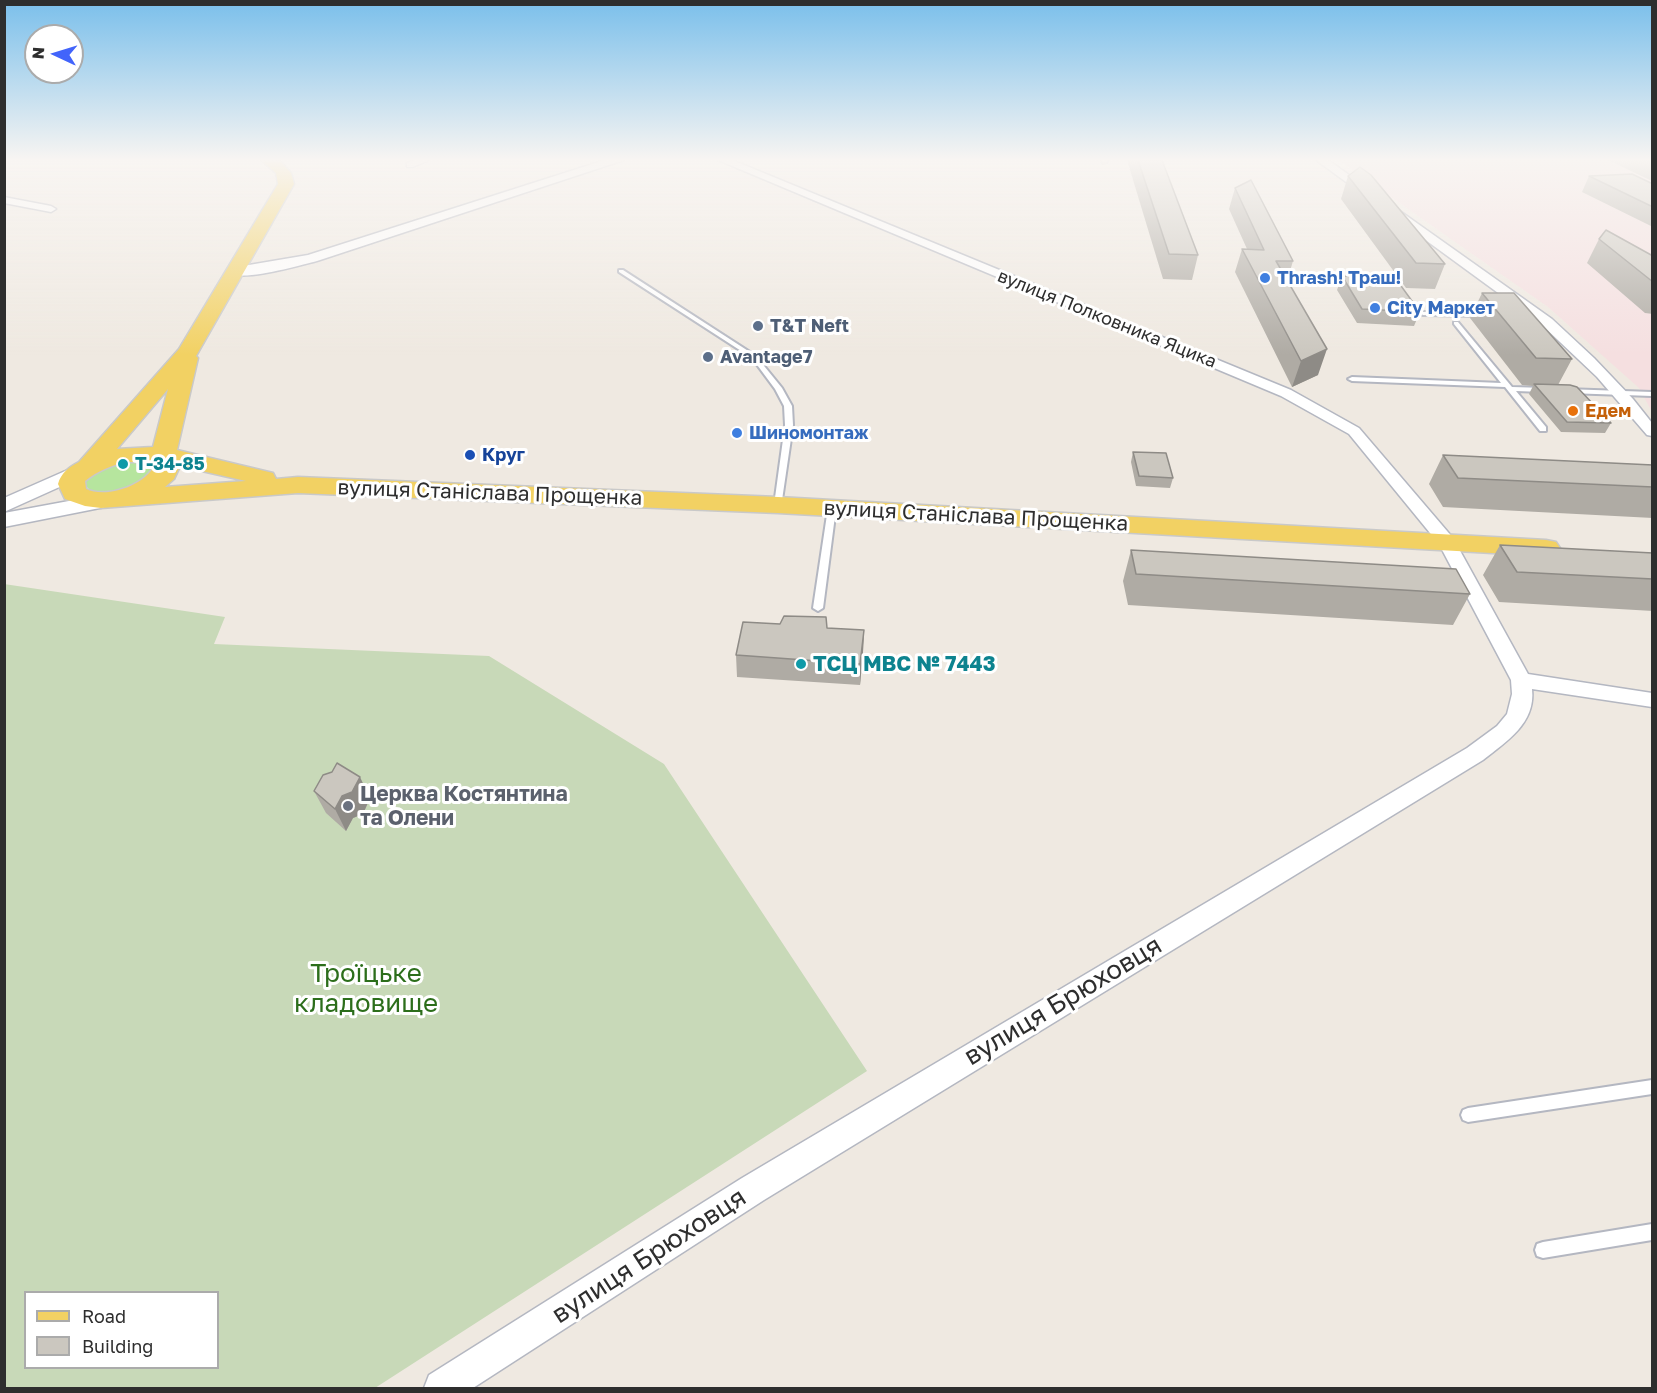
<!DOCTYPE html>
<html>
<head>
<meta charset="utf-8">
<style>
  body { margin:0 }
  #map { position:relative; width:1657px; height:1393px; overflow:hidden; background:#efe9e1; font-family:"Golos Text",sans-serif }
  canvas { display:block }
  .frame { position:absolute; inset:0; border:6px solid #2e2e2e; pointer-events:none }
  .legend { position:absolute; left:24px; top:1291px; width:195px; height:78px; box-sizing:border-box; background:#fff; border:2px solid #ababab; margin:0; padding:8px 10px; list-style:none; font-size:18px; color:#2e2e2e }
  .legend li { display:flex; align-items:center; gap:12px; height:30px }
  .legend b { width:30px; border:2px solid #ababab }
  .north { position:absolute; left:24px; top:24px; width:60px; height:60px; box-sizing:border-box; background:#fff; border:2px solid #ababab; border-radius:50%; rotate:274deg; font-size:16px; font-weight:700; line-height:24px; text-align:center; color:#2e2e2e }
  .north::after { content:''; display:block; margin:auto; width:21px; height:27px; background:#4264fb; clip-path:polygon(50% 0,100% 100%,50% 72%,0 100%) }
</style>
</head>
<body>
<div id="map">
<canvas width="1657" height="1393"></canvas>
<div class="frame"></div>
<ul class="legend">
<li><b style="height:8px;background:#f2d163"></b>Road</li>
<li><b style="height:16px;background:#cbc7bf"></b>Building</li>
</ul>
<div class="north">N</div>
</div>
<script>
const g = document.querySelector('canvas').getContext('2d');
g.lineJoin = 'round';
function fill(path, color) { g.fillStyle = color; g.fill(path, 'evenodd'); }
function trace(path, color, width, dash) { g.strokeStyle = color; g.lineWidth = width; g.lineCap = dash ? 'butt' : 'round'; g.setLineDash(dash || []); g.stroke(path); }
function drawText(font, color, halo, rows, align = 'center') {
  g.font = font + ' "Golos Text",sans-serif'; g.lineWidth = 6; g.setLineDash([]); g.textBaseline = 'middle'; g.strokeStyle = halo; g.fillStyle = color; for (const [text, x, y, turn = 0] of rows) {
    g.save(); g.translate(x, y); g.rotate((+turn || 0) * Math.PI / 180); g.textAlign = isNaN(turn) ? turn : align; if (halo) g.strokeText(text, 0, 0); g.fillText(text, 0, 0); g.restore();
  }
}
const medical = new Path2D(`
  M1338 160H1644L1652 164V412L1639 388 1548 307Z`);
const green = new Path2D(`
  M151 460 155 464 153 474C137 483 100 505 85 485L86 479 109 463Z`);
const cemetery = new Path2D(`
  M4 584 225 617 214 644 489 656 664 764 867 1071 375 1388H5ZM26 1292H218V1368H26Z`);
const service = new Path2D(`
  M1102 160H1107V162L1103 163Z
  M619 270H623L756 356 782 388 792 406 793 425 781 507 778 508 774 505 785 425 784 406 775 389 752 358 619 272Z
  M1421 312H1486L1489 314 1486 316 1423 315 1420 313Z
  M1454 322H1458L1512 387 1546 388V392H1543L1516 391 1546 427V431H1540L1505 387 1352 381 1348 379 1352 377 1501 383 1454 324Z
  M1565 389 1652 392V396L1568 393 1564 391Z
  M832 505 836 508 823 608 818 611 813 608 828 508Z
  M1652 1080V1094L1468 1122 1463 1120 1461 1115 1463 1110 1468 1108Z
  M1652 1224V1240L1543 1258 1537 1256 1535 1250 1537 1244 1543 1242Z`);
const minor = new Path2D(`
  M414 160H429L413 167H407V163Z
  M718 160H732L1291 390 1359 428 1453 538 1528 674 1652 693V707L1532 689C1536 723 1507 741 1483 760L764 1200 473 1388H424L429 1375 742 1178 1467 748 1497 726 1507 714 1512 694 1511 680 1439 544 1349 434 1281 396Z
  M1316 160H1328L1552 319 1594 358 1633 399 1652 423V436L1647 435 1597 377 1542 325Z
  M4 197 51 206 56 209 51 212 4 203Z`);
const tertiary = new Path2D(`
  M605 160H624L317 261C301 265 239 283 229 272L237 267 308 255Z
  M88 461 95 463 98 467 95 471 4 512V498Z
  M112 493 120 494 123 499 120 504 4 527V513Z`);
const primary = new Path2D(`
  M261 160 281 162 291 173 294 184 196 356 198 358 177 450 273 473 276 479 298 477 778 497 1546 540 1556 542 1560 548 1556 554 1546 556 778 513 298 493 101 508 85 506 65 499 58 484C61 473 69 467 79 462L179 349 278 184 276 173ZM168 389 153 447 117 449ZM127 462H156C148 485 107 499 86 489L85 481C97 471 112 465 127 462ZM180 466 246 481 165 487 174 479Z`);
const wall = new Path2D(`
  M1127 160H1162L1198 255 1192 280 1163 279Z
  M1608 160H1653V181H1652Z
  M1348 176 1445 264 1435 289 1406 288 1341 199Z
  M1589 176 1653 184V227L1582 192Z
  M1235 188 1293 261 1287 281 1318 375 1292 387 1235 272 1242 249H1247L1229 209Z
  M1599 239 1653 256V314L1645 313 1587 263Z
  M1342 276 1420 312 1414 326 1357 323 1337 290Z
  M1482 293 1572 359 1558 385 1611 423 1605 433 1561 432 1529 394 1533 386 1522 385 1470 318Z
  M1133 452 1173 478 1170 488 1136 486 1131 462Z
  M1443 455 1653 465V518L1443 507 1429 484Z
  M1500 545 1653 553V611L1499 602 1483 575Z
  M1131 550 1470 594 1453 625 1128 605 1123 581Z
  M827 628 864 630 863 652 860 685 737 677 736 655Z
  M314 791 370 798 363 814 353 818 346 831 326 813Z`);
const shadedWall = new Path2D(`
  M1327 349 1318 375 1292 387 1301 361Z
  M864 630 863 652 860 685V664Z
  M360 777 370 798 363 814 353 818 346 831 335 809 342 796Z`);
const building = new Path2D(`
  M1138 160H1162L1198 255 1169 254Z
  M1360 167 1371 175 1445 264 1416 263 1348 176Z
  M1632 174 1653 184V207L1589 176Z
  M1251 180 1293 261H1276L1327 349 1301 361 1242 249 1264 250 1235 188Z
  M1606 230 1653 256V282L1599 239Z
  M1342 276 1396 279 1420 312 1362 309Z
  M1482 293H1514L1572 359 1536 358Z
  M1534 384 1570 385 1577 387 1611 423 1567 422Z
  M1133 452 1166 453 1173 478 1139 476Z
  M1443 455 1653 465V487L1458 478Z
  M1500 545 1653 553V579L1517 572Z
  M1131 550 1456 569 1470 594 1136 574Z
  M784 616 826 617 827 628 864 630 860 664 736 655 743 622 780 624Z
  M337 763 360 777 352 792 342 796 335 809 314 791 323 775 332 772Z`);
const markers = [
  [1265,278,6,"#3f7fe0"],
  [1375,308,6,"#3f7fe0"],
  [758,326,6,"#5c6f8a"],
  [708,357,6,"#5c6f8a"],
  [1573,411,6,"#e8710a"],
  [737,433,6,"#3f7fe0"],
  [470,455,6,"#1a4fb4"],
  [123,464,6,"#0f9aa8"],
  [801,664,6,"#0f9aa8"],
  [348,806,6,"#6b7280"]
];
const farShopnames = [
  ["Thrash! Траш!",1277,278],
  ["City Маркет",1387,308],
  ["Шиномонтаж",749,433]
];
const farStreetnames = [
  ["вулиця Полковника Яцика",1107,319,22]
];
const farServicenames = [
  ["T&T Neft",770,326],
  ["Avantage7",720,357]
];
const farFoodnames = [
  ["Едем",1585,411]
];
const farTransitnames = [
  ["Круг",482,455]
];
const farCulturenames = [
  ["Т-34-85",135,464]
];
const streetNames = [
  ["вулиця Станіслава Прощенка",490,493,2],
  ["вулиця Станіслава Прощенка",976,516,3]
];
const cultureNames = [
  ["ТСЦ МВС № 7443",813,664]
];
const worshipNames = [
  ["Церква Костянтина",360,794],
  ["та Олени",360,818]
];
const nearParknames = [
  ["Троїцьке",366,974],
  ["кладовище",366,1004]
];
const nearStreetnames = [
  ["вулиця Брюховця",1063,1001,-31],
  ["вулиця Брюховця",649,1256,-33]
];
fill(medical, '#f5dfe0');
fill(green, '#b6e59e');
fill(cemetery, '#c8d9b8');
trace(service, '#b4b7c1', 4);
trace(minor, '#b4b7c1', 3);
trace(tertiary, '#b4b7c1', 3);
trace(primary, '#c9c9c9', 3);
fill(service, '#fff');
fill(minor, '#fff');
fill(tertiary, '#fff');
fill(primary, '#f2d163');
fill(wall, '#afaba4');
fill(shadedWall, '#8e8b86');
fill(building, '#cbc7bf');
trace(building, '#8e8b86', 1.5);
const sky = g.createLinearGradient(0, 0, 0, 355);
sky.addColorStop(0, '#7abfeb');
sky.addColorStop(0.45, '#f8f5f2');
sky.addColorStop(1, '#f8f5f200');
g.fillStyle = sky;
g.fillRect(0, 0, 1657, 355);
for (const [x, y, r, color] of markers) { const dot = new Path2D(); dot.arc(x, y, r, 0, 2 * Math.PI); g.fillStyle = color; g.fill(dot); trace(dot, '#fff', 2); }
drawText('bold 18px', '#366cbe', '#fff', farShopnames, 'left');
drawText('18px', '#2e2e2e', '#fff', farStreetnames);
drawText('bold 18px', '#4e5e75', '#fff', farServicenames, 'left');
drawText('bold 18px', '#c56008', '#fff', farFoodnames, 'left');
drawText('bold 18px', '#164399', '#fff', farTransitnames, 'left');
drawText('bold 18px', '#0d838f', '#fff', farCulturenames, 'left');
drawText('21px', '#2e2e2e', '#fff', streetNames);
drawText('bold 21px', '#0d838f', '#fff', cultureNames, 'left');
drawText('bold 21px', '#5b616d', '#fff', worshipNames, 'left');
drawText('26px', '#2c6e1b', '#fff', nearParknames);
drawText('26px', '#2e2e2e', '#fff', nearStreetnames);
</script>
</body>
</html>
